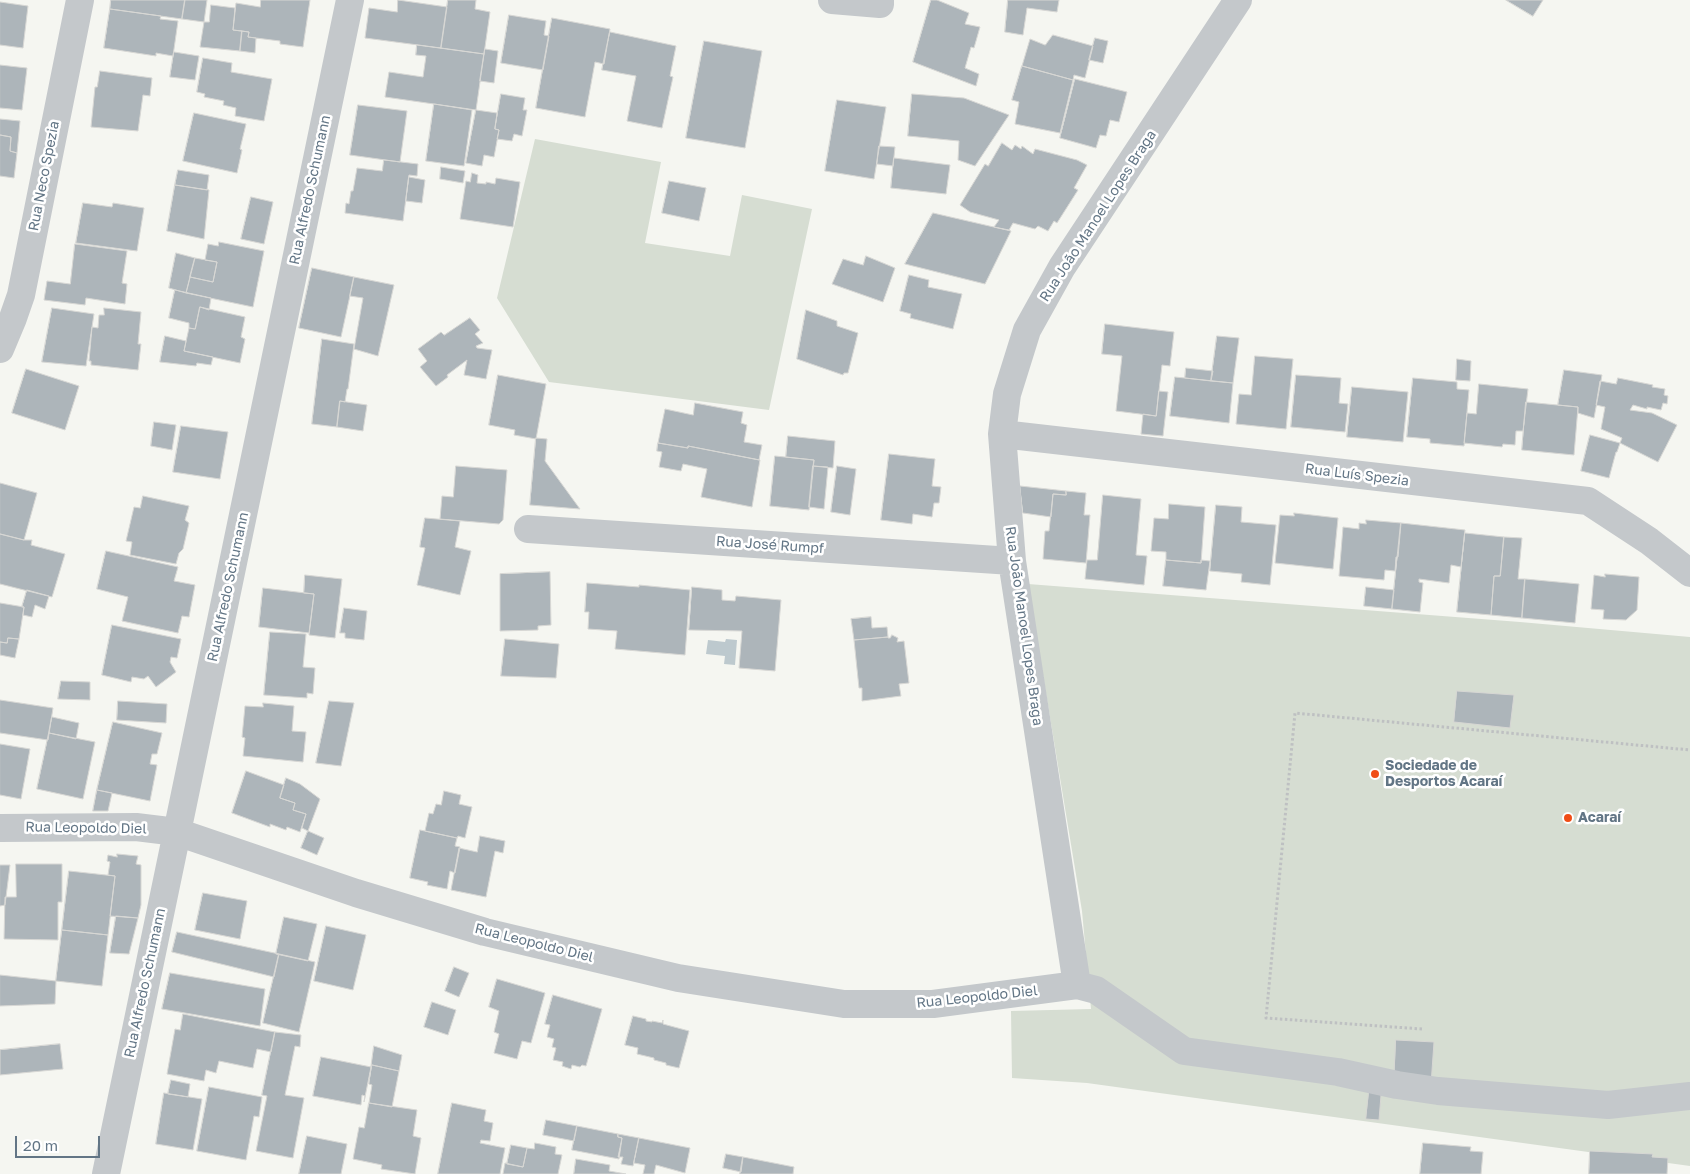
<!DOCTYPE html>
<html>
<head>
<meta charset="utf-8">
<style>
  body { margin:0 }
  #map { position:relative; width:1690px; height:1174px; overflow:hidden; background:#f5f6f1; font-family:"Golos Text",sans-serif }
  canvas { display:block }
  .scale { position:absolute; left:15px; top:1136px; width:85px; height:22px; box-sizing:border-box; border:2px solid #627585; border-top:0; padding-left:6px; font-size:15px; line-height:18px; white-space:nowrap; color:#627585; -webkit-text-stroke:4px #fff; paint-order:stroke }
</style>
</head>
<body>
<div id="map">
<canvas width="1690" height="1174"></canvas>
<div class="scale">20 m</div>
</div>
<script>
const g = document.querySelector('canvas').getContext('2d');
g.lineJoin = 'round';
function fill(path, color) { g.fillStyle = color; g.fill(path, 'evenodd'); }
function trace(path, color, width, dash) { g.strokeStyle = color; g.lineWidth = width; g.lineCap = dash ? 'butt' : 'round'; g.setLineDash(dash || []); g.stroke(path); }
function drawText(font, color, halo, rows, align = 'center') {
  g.font = font + ' "Golos Text",sans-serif'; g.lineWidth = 5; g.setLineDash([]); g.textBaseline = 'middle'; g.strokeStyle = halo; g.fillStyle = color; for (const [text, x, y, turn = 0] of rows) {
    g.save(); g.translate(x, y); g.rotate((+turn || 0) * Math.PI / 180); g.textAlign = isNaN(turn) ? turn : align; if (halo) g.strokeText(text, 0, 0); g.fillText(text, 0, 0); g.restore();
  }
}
const green = new Path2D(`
  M535 139 661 162 645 243 730 256 742 195 812 209 769 410 549 382 497 298Z
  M1028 584 1520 622 1690 637V1166L1087 1083 1012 1078 1011 1011 1091 1009 1082 911Z`);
const water = new Path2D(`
  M726 639 737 640 735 665 724 664 725 656 706 654 708 640 725 642Z`);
const building = new Path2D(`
  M111 0H185L182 19 110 9Z
  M185 0H207L204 22 182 19Z
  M261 0H310L303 47 280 44V41L248 37 249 32 233 30 236 3 260 7Z
  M398 0 447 7 441 48 365 38 369 8 397 12Z
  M448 0H476L475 9 490 12 484 54 441 48Z
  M931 0H937L969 13 965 24 980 27 974 48 971 47 965 68 979 74 976 86 913 62Z
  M1008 0H1059L1057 12 1027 8 1023 35 1005 32Z
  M1506 0H1543L1533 16Z
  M0 2 28 6 23 48 0 45Z
  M211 5 235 8 233 30 242 31 240 51 200 47 204 22H209Z
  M110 9 161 16 160 19 178 21 173 56 156 53V56L104 48Z
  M509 15 546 21 544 35 549 36 543 70 501 63Z
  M552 18 610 29 604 64 595 62 585 117 536 108Z
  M242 31 249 32 248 37 256 38 255 53 240 51Z
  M610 32 676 46 670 76 673 77 662 128 627 121 636 76 602 70Z
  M1053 35 1093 46 1085 78 1074 75 1073 80 1022 66 1030 39 1045 45Z
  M1095 38 1108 41 1103 63 1089 60Z
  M704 41 762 51 745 148 686 138Z
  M417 45 484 54 476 110 385 97 389 72 423 77 426 56 416 55Z
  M485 49 498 51 494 83 480 81Z
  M174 52 199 56 195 80 170 77Z
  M203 58 232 63 231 72 272 79 264 121 235 116 236 108 223 105 224 101 204 97 205 94 197 92Z
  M0 65 27 68 22 110 0 108Z
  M1022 66 1073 80 1060 133 1015 124 1019 102 1012 100Z
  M100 71 152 78 150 96 143 95 138 131 91 127 95 87H97Z
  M1075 79 1127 92 1119 122 1110 120 1106 136 1100 135 1096 148 1060 138Z
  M501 94 525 98 523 110H527L522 136 514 134 512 141 497 139 499 130 495 129Z
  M912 94 964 98 1009 115 975 166 958 160 959 141 908 136Z
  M837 100 886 107 874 179 825 171Z
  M434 104 472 110 464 166 426 161Z
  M358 105 407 111 400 162 350 155Z
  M476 110 497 113 495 129 499 130 494 157 484 155 482 166 466 163Z
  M194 113 246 124 240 149 242 150 237 173 183 161Z
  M0 119 20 121 17 153 10 151 11 137 0 135Z
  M0 135 11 137 10 151 17 153 14 178 0 176Z
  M1002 143 1012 150 1015 145 1021 149 1022 146 1033 154 1035 149 1077 160 1087 165 1074 188 1078 190 1057 223 1054 221 1048 231 1038 226 1035 229 1013 223 1009 230 994 227 999 220 970 212 960 205 985 164 988 166Z
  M879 146 895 147 893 166 877 164Z
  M894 158 950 165 946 194 891 188Z
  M384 160 418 164 417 176 409 175 403 221 345 213 346 203 349 204 351 191H353L357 168 382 171Z
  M441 167 465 171 463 183 440 179Z
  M178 170 209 175 207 190 175 185Z
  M472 173 478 175 477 183 486 184V182L495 184 496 178 520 182 513 227 460 219 466 181 470 182Z
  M409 177 425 180 422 203 406 201Z
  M669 181 706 188 699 221 662 213Z
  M175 185 209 190 204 239 167 231Z
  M251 197 273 202 264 244 241 239Z
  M83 203 112 207 113 203 144 208 137 251 76 243Z
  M933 213 1011 231 985 284 905 264Z
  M219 242 264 251 253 307 186 293 190 277 213 282 217 262 205 260 208 244 218 246Z
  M75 244 127 251 122 283 127 284 125 304 86 298 85 305 44 300 47 281 70 284Z
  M176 253 195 258 186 293 169 288Z
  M866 256 895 268 883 302 832 284 843 259 863 265Z
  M195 258 217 262 213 282 190 277Z
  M312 268 354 277 341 337 299 328Z
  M909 275 929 280 928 287 962 294 953 329 910 318 911 314 900 311Z
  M354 277 394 285 378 356 354 349 363 298 350 296Z
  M175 290 211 298 209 310 200 307 195 329 189 328V323L169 318Z
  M200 307 245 317 241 337 245 339 240 363 184 351 189 328 195 329Z
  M52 308 94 314 86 366 42 362Z
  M104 308 141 312 138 344H141L138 370 91 365V361H89L92 327 98 328 99 315H104Z
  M806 310 837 321V326L858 333 848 373H844L843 375 797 359Z
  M470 318 480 330 475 334 483 343 476 346 477 348 492 350 486 379 464 375 467 360 447 375 448 377 436 386 420 367 427 361 418 349 441 332 444 335Z
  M1105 324 1174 332 1170 366 1162 365 1156 416 1116 411 1122 356 1102 354Z
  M165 336 186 341 184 351 213 357 211 365 197 363 196 366 160 362Z
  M1217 336 1239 338 1233 383 1211 381Z
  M322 339 354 344 348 389H347L345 402 340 401 337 427 312 424Z
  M1255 356 1293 359 1286 429 1236 424 1239 394 1251 395Z
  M1457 359 1471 361 1470 381 1456 380Z
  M1186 368 1213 371 1211 381 1185 378Z
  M26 369 79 386 65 430 12 413Z
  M1564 370 1602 375 1594 418 1578 413V407L1558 405Z
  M498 375 546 384 536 439 514 435 515 430 489 425Z
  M1296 375 1341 378 1339 403 1348 404 1345 432 1291 427Z
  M1175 377 1233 383 1229 423 1170 416Z
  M1413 378 1457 382V389L1469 390 1464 446 1430 443V439L1407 437Z
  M1618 378 1653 385 1652 387 1665 389 1664 395 1668 396 1667 404 1663 403 1661 410 1647 407V409L1633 405 1630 410 1652 413 1677 425 1658 462 1620 443 1622 438 1601 429 1605 407 1596 405 1600 381 1616 384Z
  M1479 384 1528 389 1523 431H1516L1515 445 1503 444 1502 447 1464 443 1467 413 1476 414Z
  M1352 387 1408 392 1403 442 1347 437Z
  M1159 391 1168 392 1163 436 1141 434 1143 414 1156 416Z
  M340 401 367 405 363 431 337 427Z
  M1526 402 1578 407 1574 455 1522 450Z
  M695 403 743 412 741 423 747 425 744 442 762 445 759 460 688 446V448L658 443 665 409 693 415Z
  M154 422 176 425 172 450 151 446Z
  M181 426 228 432 220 479 173 472Z
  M1590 435 1620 443 1617 452H1616L1609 478 1581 471Z
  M788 436 835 441 833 468 813 466 814 460 786 457Z
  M536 438 547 439 545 461 580 509 530 505Z
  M658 443 688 448V446L760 460 752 507 701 497 707 469 683 464 681 471 659 467 662 452 657 451Z
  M889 454 935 459 932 486 941 487 939 503H934L932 517 913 514 912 524 881 520Z
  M775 456 814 460 809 510 770 506Z
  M456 466 507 470 503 520 499 524 440 519 442 496 453 497Z
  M813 466 828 467 824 509 809 507Z
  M837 466 856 469 850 515 831 512Z
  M0 483 37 493 24 540 0 534Z
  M1020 486 1066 491V495L1053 494 1051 517 1023 513Z
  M1066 491 1086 493 1084 515H1090L1086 563 1043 559 1045 531H1049L1053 494 1066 495Z
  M1103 495 1141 499 1136 555 1147 556 1144 585 1085 579 1087 560H1097Z
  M143 496 189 506 185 520 189 523 183 549 179 553 176 564 130 555 132 542 126 541 134 507 140 508Z
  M1169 504 1205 507 1201 563 1166 560V552L1151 551 1154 518 1168 519Z
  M1216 505 1242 507 1241 522 1276 525 1270 585 1241 582 1242 574 1210 571Z
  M1294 513 1338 518 1333 569 1275 563 1280 515 1294 516Z
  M425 518 460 521 455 547 471 551 460 595 417 585 425 548 420 547Z
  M1366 520 1401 523 1398 557H1396L1395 571 1385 570 1384 580 1339 576 1343 527 1359 529V523L1366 524Z
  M1401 523 1465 530 1461 567 1451 565 1449 583 1419 579V582L1423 583 1420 612 1392 609Z
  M1465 533 1504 537 1500 576H1494L1491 615 1457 612Z
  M0 534 24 540H32L31 545 65 554 52 597 0 584Z
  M1504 537 1522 538 1518 579H1525L1522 618 1491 615 1494 576H1500Z
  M106 551 178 567 174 581 195 585 189 617 182 616 178 633 122 621 128 597 97 589Z
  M1166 560 1201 563V560L1210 561 1206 590 1163 586Z
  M550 572 551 625 538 626V630L500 631V574Z
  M1605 574 1639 577 1637 610 1626 620 1603 619 1604 610 1591 609 1594 575 1605 577Z
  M305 575 342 579 335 638 309 635 314 594 304 593Z
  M1525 579 1579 584 1575 623 1522 618Z
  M587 583 639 587V585L690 590 685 655 615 649 617 631 588 629 589 612H585Z
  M692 587 722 590V600L735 601 736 596 781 600 775 671 739 668 742 631 689 630Z
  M1366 587 1394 590 1392 609 1364 606Z
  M263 588 314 594 309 633 259 627Z
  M27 590 49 596 45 609 35 605 32 617 23 615 24 607H22Z
  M0 603 24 607 19 639 8 638 7 643 0 642Z
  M344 608 367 611 364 640 345 638V633H340Z
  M871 617 872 628 887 627 888 637 854 640 851 619Z
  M112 625 181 639 177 658 171 657 170 662 176 672 156 687 148 676 144 679 132 677 131 682 102 675Z
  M270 632 306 634 303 667 315 668 313 694 307 693V698L264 695Z
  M892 635 898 638 897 642 904 641 909 683 899 684 901 696 862 701V688H859L854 640 888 637V638H890Z
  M8 638 19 639 15 658 0 655V642L7 643Z
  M505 639 559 644 556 678 501 676Z
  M61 681 90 682V700L58 699Z
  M1457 691 1514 695 1510 728 1454 722Z
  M0 700 53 708 48 740 0 733Z
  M118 701 167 704 166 723 117 720Z
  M329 701 354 703 341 766 316 763Z
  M263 703 294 706 292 731 306 732 303 762 243 756 245 738 242 737 245 706 263 707Z
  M52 717 79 723 76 739 49 733Z
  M113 722 162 733 157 754H152L150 764 157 765 150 801 97 790Z
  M49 733 95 742 83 799 37 789Z
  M0 744 30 749 21 799 0 795Z
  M246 771 284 785 280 798 295 803 293 810 306 814 300 832 287 827 286 830 270 824V827L232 813Z
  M286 778 300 784 320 799 308 831 302 828 306 814 293 810 295 803 280 798Z
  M97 790 112 793 108 811H93Z
  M444 791 461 795 459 804 472 807 465 838 458 836 457 838 425 831 429 813 433 814 436 804 441 805Z
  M420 830 457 838 455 846 460 847 455 873 450 871 447 889 427 885 428 882 410 878Z
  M308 831 324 838 317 855 301 848Z
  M480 836 505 841 503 853 495 851 486 897 451 890 459 848 477 852Z
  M117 854 138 856 136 864 141 865V905L138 918 110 916 115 876 108 875 110 862 107 861 108 855 117 857Z
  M16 864H62V902H58V940L4 939 5 897H16Z
  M0 865H10L5 905 0 906Z
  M69 871 115 876 108 935 62 930Z
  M203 893 247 901 240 939 195 930Z
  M116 916 138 918 129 954 110 953Z
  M284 917 317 924 308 961 276 954Z
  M326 926 366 935 353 990 314 981Z
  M62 930 108 935 102 986 56 981Z
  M177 932 279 954 274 977 172 952Z
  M279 954 315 962 299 1032 263 1023Z
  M454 967 469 973 459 997 445 991Z
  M170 973 265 989 260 1026 162 1009Z
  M0 975 56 981 55 1004 0 1006Z
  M497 979 545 993 531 1043 522 1041 517 1059 494 1053 499 1034 494 1032 499 1011 489 1007Z
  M553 995 602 1009 586 1066 582 1065 580 1067 572 1065 571 1069 562 1066 563 1062 553 1060 556 1048 552 1047 554 1039 547 1037 550 1025 545 1024Z
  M432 1002 456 1010 448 1035 424 1027Z
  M183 1014 275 1032 271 1052 257 1049 253 1068 219 1061 216 1073 206 1070 204 1081 167 1074 175 1029 180 1030Z
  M633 1016 646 1019V1021L652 1022V1021L662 1023 663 1020V1024L689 1031 679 1068 666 1065V1063L654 1060V1058L637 1054 638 1048 625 1045Z
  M275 1032 301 1035 300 1047 295 1046 285 1095 304 1098 293 1158 256 1151 267 1096 262 1095Z
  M1396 1040 1434 1042 1431 1085 1394 1082Z
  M60 1044 63 1069 0 1075V1050Z
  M374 1046 402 1055 399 1071 372 1065 371 1067Z
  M321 1057 371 1067 364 1102 365 1096 362 1095 361 1105 313 1096Z
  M372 1065 399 1071 392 1107 369 1103 372 1085 369 1084Z
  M171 1080 190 1084 188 1097 168 1094Z
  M1370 1082 1382 1083 1379 1120 1366 1119Z
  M209 1087 262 1097 259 1117 254 1116 246 1160 197 1151Z
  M164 1093 202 1099 193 1150 156 1144Z
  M369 1103 417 1110 413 1136 421 1138 415 1174 381 1169 382 1165 353 1159 359 1127 364 1128Z
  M452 1103 486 1110 484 1121 493 1123 490 1141 481 1140 480 1143 505 1148 500 1174H438Z
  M546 1120 577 1126 574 1141 543 1135Z
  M577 1126 618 1134V1137L622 1138 619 1159 572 1150Z
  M618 1134 639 1138 633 1166 621 1164 623 1157H618L622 1138 618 1137Z
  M307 1136 347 1144 341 1174H299Z
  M639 1138 690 1148 685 1173 656 1165 654 1174H643L645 1165 634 1163Z
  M535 1143 556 1147 555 1154 562 1155 558 1174H503L505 1163 523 1167 527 1148 534 1149Z
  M1423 1143 1471 1147 1470 1151 1483 1152 1481 1174H1420Z
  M511 1145 527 1148 523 1167 507 1164Z
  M1590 1151 1653 1154 1652 1157 1668 1158 1667 1174H1589Z
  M726 1154 743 1157 741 1172 723 1168Z
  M743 1157 794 1167 793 1174H740Z
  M576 1159 610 1165 609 1171 626 1174H574Z`);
const path = new Path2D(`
  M1422 1029 1266 1018 1295 713 1690 750`);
const minor = new Path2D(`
  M832 0 880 4V0
  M0 349 13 318 21 295 80 0
  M1002 434 1588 501 1649 541 1690 573
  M528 529 1012 561
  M0 828 136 827 177 832 356 893 485 932 678 978 844 1004H933L1077 985 1096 990 1184 1051 1338 1072 1397 1085 1438 1091 1608 1105 1690 1096
  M1077 985 1012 561 1002 434 1007 394 1027 330 1062 267 1238 0
  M106 1174 350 0`);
const markers = [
  [1375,774,5,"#f04d16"],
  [1568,818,5,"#f04d16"]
];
const streetNames = [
  ["Rua Neco Spezia",44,176,-79],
  ["Rua Alfredo Schumann",310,190,-78],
  ["Rua João Manoel Lopes Braga",1098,216,-57],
  ["Rua Luís Spezia",1357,475,7],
  ["Rua José Rumpf",770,545,4],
  ["Rua Alfredo Schumann",228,587,-78],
  ["Rua João Manoel Lopes Braga",1024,626,82],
  ["Rua Leopoldo Diel",86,828,1],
  ["Rua Leopoldo Diel",534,943,14],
  ["Rua Alfredo Schumann",145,983,-78],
  ["Rua Leopoldo Diel",977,997,-6]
];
const poiNames = [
  ["Sociedade de",1385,766],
  ["Desportos Acaraí",1385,782],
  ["Acaraí",1578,818]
];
fill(green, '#d6ddd2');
fill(water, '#bdc9ce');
fill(building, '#adb5ba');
trace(building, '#d7d7d4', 1);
trace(path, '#bec0c2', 3, [2.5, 2.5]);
trace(minor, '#c4c8cb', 28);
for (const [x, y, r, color] of markers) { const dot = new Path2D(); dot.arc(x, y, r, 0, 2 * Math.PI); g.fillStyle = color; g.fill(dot); trace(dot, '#fff', 2); }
drawText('14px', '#627585', '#fff', streetNames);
drawText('bold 14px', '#627585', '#fff', poiNames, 'left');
</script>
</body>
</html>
